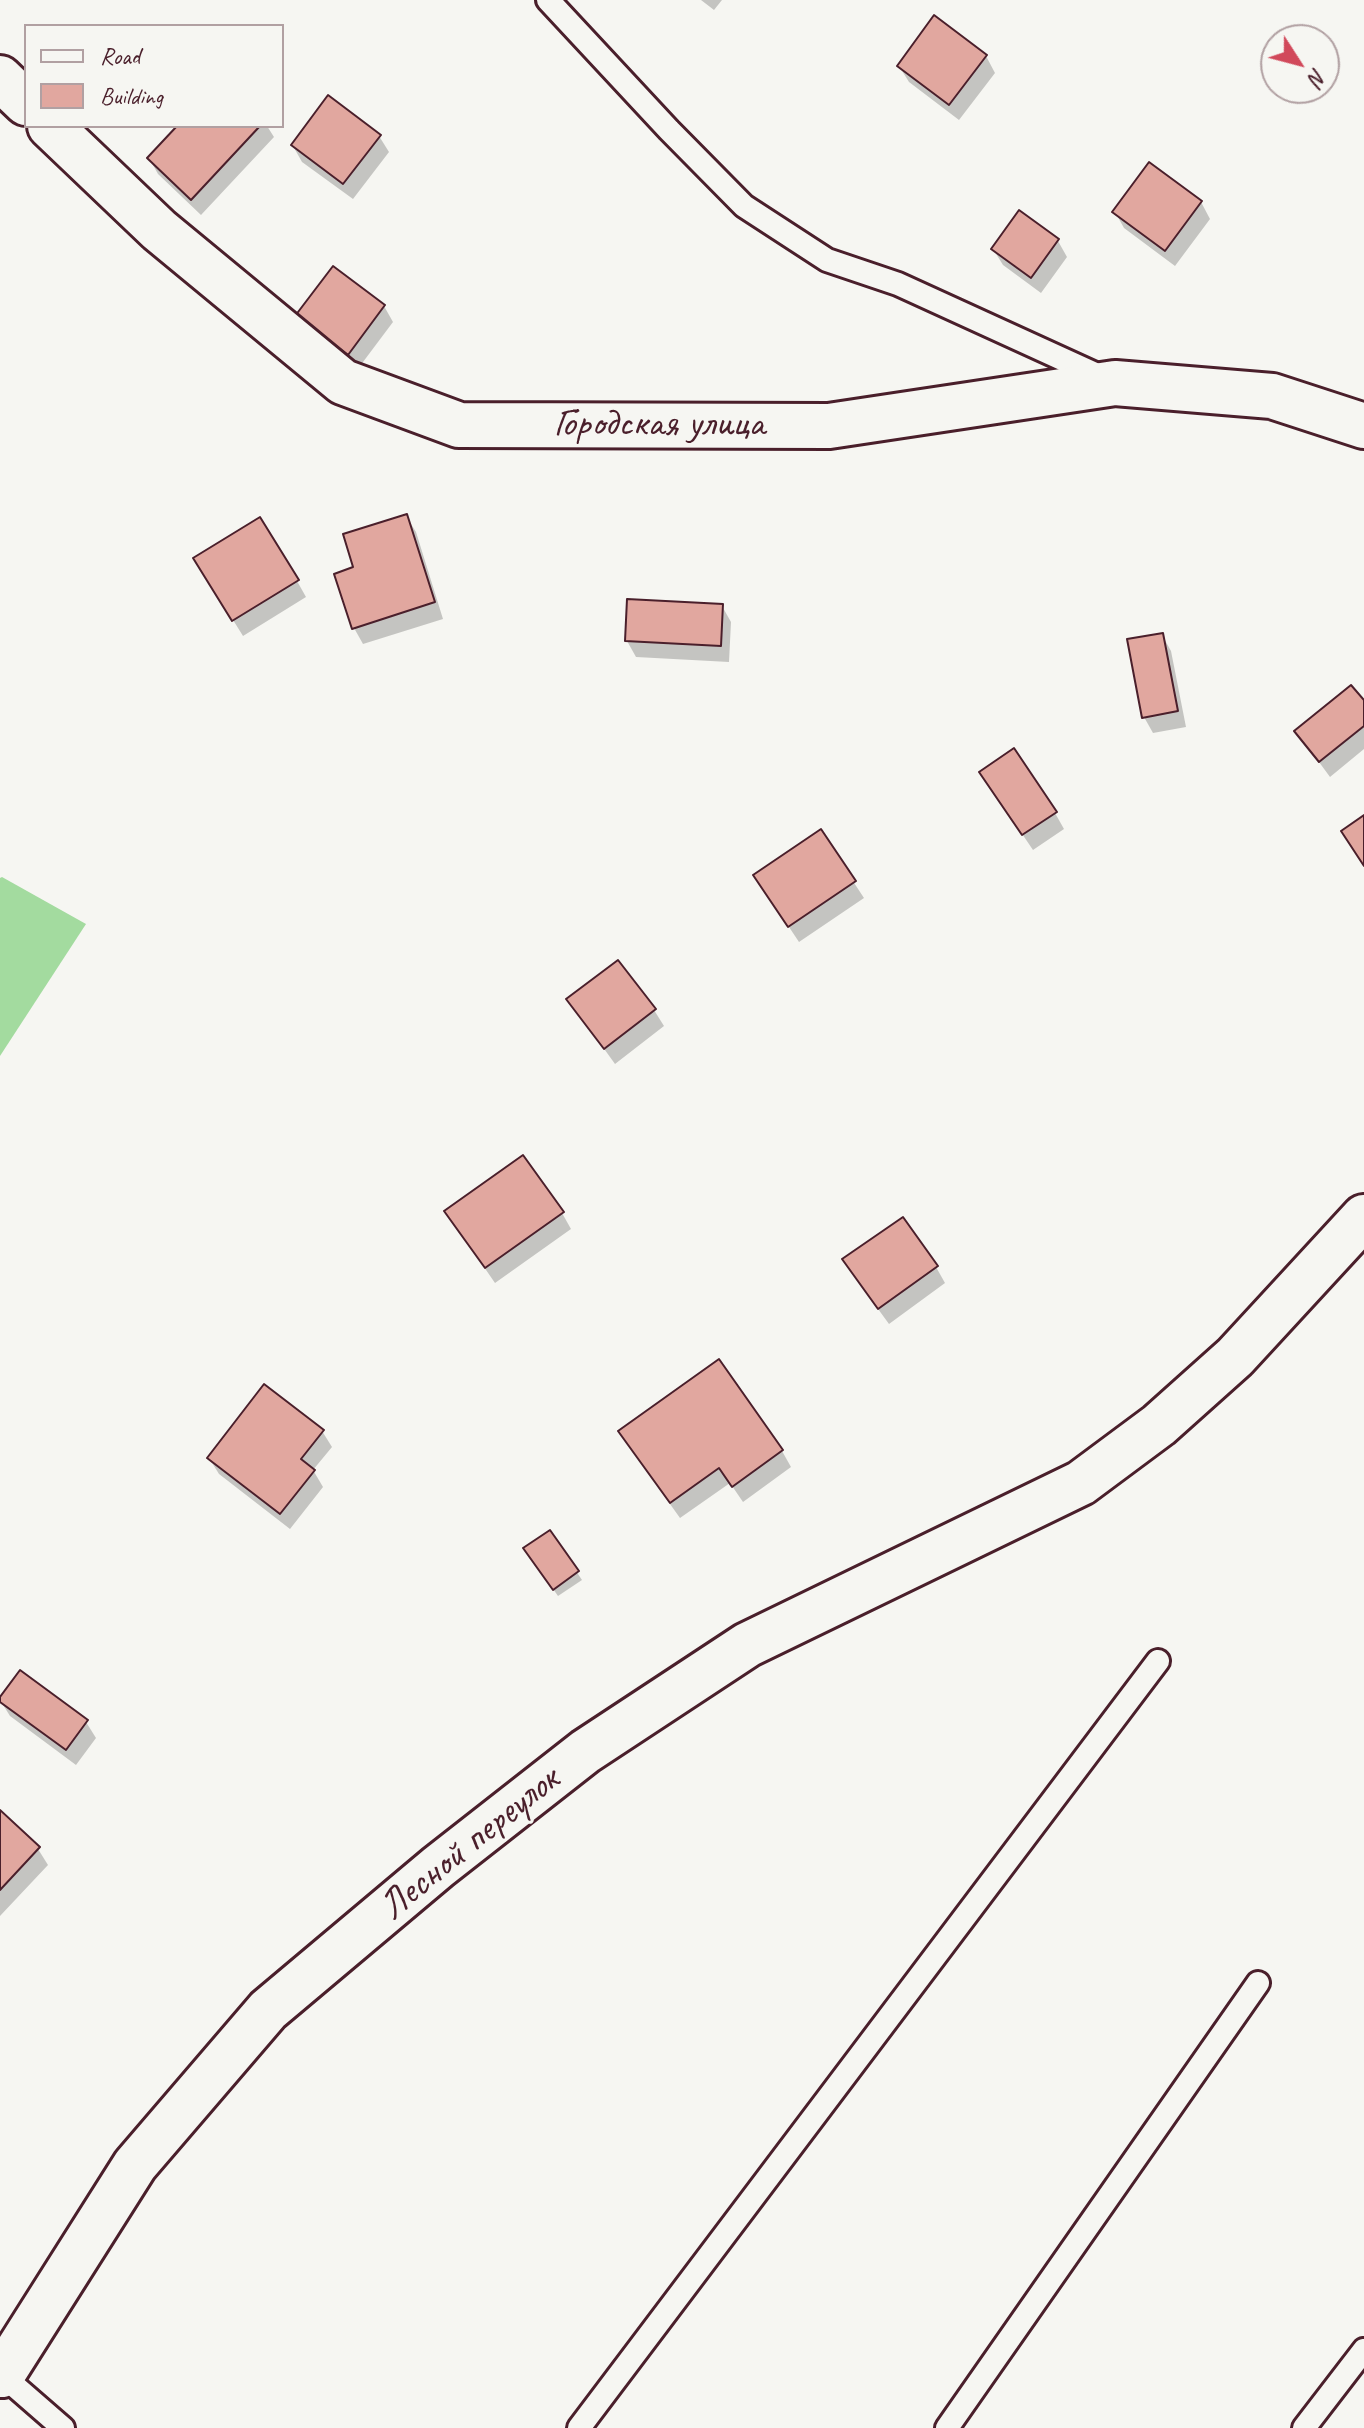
<!DOCTYPE html>
<html>
<head>
<meta charset="utf-8">
<style>
  body { margin:0 }
  #map { position:relative; width:1364px; height:2428px; overflow:hidden; background:#f6f6f2; font-family:Caveat,sans-serif }
  canvas { display:block }
  .legend { position:absolute; left:24px; top:24px; width:260px; height:104px; box-sizing:border-box; background:#f6f6f2; border:2px solid #b1a0a2; margin:0; padding:10px 14px; list-style:none; font-size:24px; color:#4a1f2b }
  .legend li { display:flex; align-items:center; gap:16px; height:40px }
  .legend b { width:40px; border:2px solid #b1a0a2 }
  .north { position:absolute; left:1260px; top:24px; width:80px; height:80px; box-sizing:border-box; background:#f6f6f2; border:2px solid #b1a0a2; border-radius:50%; rotate:126deg; font-size:22px; font-weight:700; line-height:32px; text-align:center; color:#4a1f2b }
  .north::after { content:''; display:block; margin:auto; width:28px; height:36px; background:#d1495b; clip-path:polygon(50% 0,100% 100%,50% 72%,0 100%) }
</style>
</head>
<body>
<div id="map">
<canvas width="1364" height="2428"></canvas>
<ul class="legend">
<li><b style="height:10px;background:#f6f6f2"></b>Road</li>
<li><b style="height:22px;background:#e1a79f"></b>Building</li>
</ul>
<div class="north">N</div>
</div>
<script>
const g = document.querySelector('canvas').getContext('2d');
g.lineJoin = 'round';
function fill(path, color) { g.fillStyle = color; g.fill(path, 'evenodd'); }
function trace(path, color, width, dash) { g.strokeStyle = color; g.lineWidth = width; g.lineCap = dash ? 'butt' : 'round'; g.setLineDash(dash || []); g.stroke(path); }
function drawText(font, color, halo, rows, align = 'center') {
  g.font = font + ' Caveat,sans-serif'; g.lineWidth = 6; g.setLineDash([]); g.textBaseline = 'middle'; g.strokeStyle = halo; g.fillStyle = color; for (const [text, x, y, turn = 0] of rows) {
    g.save(); g.translate(x, y); g.rotate((+turn || 0) * Math.PI / 180); g.textAlign = isNaN(turn) ? turn : align; if (halo) g.strokeText(text, 0, 0); g.fillText(text, 0, 0); g.restore();
  }
}
const green = new Path2D(`
  M2 877 86 924 0 1056V878Z`);
const shadow = new Path2D(`
  M701 0H722L714 10Z
  M986 56 995 73 959 120 909 82 899 66Z
  M179 126H267L274 137 201 215 158 174 149 158Z
  M379 136 389 152 353 199 302 162 293 146Z
  M1201 202 1210 219 1175 266 1124 228 1115 212Z
  M1058 241 1067 257 1041 293 1003 265 993 249Z
  M384 306 393 322 357 370 307 333Z
  M406 516 416 532 443 619 363 644 354 628 356 569Z
  M205 575 297 581 306 597 243 636Z
  M722 606 731 622 729 662 636 657 627 641Z
  M1162 635 1171 651 1186 727 1153 733 1144 717Z
  M1364 703V749L1330 777 1297 732Z
  M991 788 1055 813 1064 829 1033 850Z
  M820 831 864 898 799 942 765 891Z
  M569 1000 654 1010 664 1026 615 1064Z
  M446 1212 562 1213 571 1229 495 1283Z
  M936 1267 945 1283 889 1324 854 1276Z
  M322 1431 332 1447 313 1470 323 1487 290 1529 219 1474 209 1458Z
  M630 1448 782 1451 791 1467 743 1502 730 1483 680 1518Z
  M550 1532 582 1580 558 1596 530 1556Z
  M0 1700 86 1722 96 1738 76 1765 10 1716Z
  M0 1813 38 1849 48 1865 0 1916Z`);
const building = new Path2D(`
  M934 15 987 55 949 105 897 66Z
  M328 95 381 135 343 184 291 145Z
  M177 126H260L191 200 147 158Z
  M1149 162 1202 201 1165 251 1112 212Z
  M1019 210 1059 239 1031 278 991 249Z
  M333 266 385 305 348 355 295 316Z
  M407 514 435 602 352 629 334 574 353 567 343 534Z
  M260 517 299 580 232 621 193 558Z
  M627 599 723 604 721 646 625 641Z
  M1163 633 1178 711 1142 718 1127 639Z
  M1351 685 1364 700V726L1319 762 1294 731Z
  M1014 748 1057 812 1022 835 979 772Z
  M1364 815V866L1341 831Z
  M821 829 856 881 788 927 753 875Z
  M618 960 656 1009 604 1049 566 999Z
  M523 1155 564 1212 485 1268 444 1211Z
  M903 1217 938 1266 878 1309 842 1259Z
  M719 1359 783 1450 732 1487 719 1468 670 1503 618 1431Z
  M264 1384 324 1430 301 1459 315 1470 280 1514 207 1458Z
  M550 1530 579 1571 553 1590 523 1548Z
  M20 1670 88 1720 66 1750 0 1702V1697Z
  M0 1810 40 1847 0 1890Z`);
const lane = new Path2D(`
  M548 0 669 130 744 206 827 260 898 284 1106 379
  M0 2379 2 2375 63 2428
  M579 2428 1158 1661
  M947 2428 1258 1983
  M1304 2428 1364 2350`);
const street = new Path2D(`
  M0 78 26 103
  M50 126 159 230 343 382 459 425 829 426 1115 383 1272 396 1364 426
  M2 2375 135 2165 268 2010 438 1867 586 1751 747 1645 1081 1483 1159 1425 1235 1357 1364 1217`);
const streetNames = [
  ["Городская улица",659,425],
  ["Лесной переулок",470,1844,-39]
];
fill(green, '#a3db9f');
fill(shadow, '#0003');
fill(building, '#e1a79f');
trace(building, '#4a1f2b', 2);
trace(lane, '#4a1f2b', 28);
trace(street, '#4a1f2b', 50);
trace(lane, '#f6f6f2', 22);
trace(street, '#f6f6f2', 44);
drawText('40px', '#4a1f2b', '#f6f6f2', streetNames);
</script>
</body>
</html>
